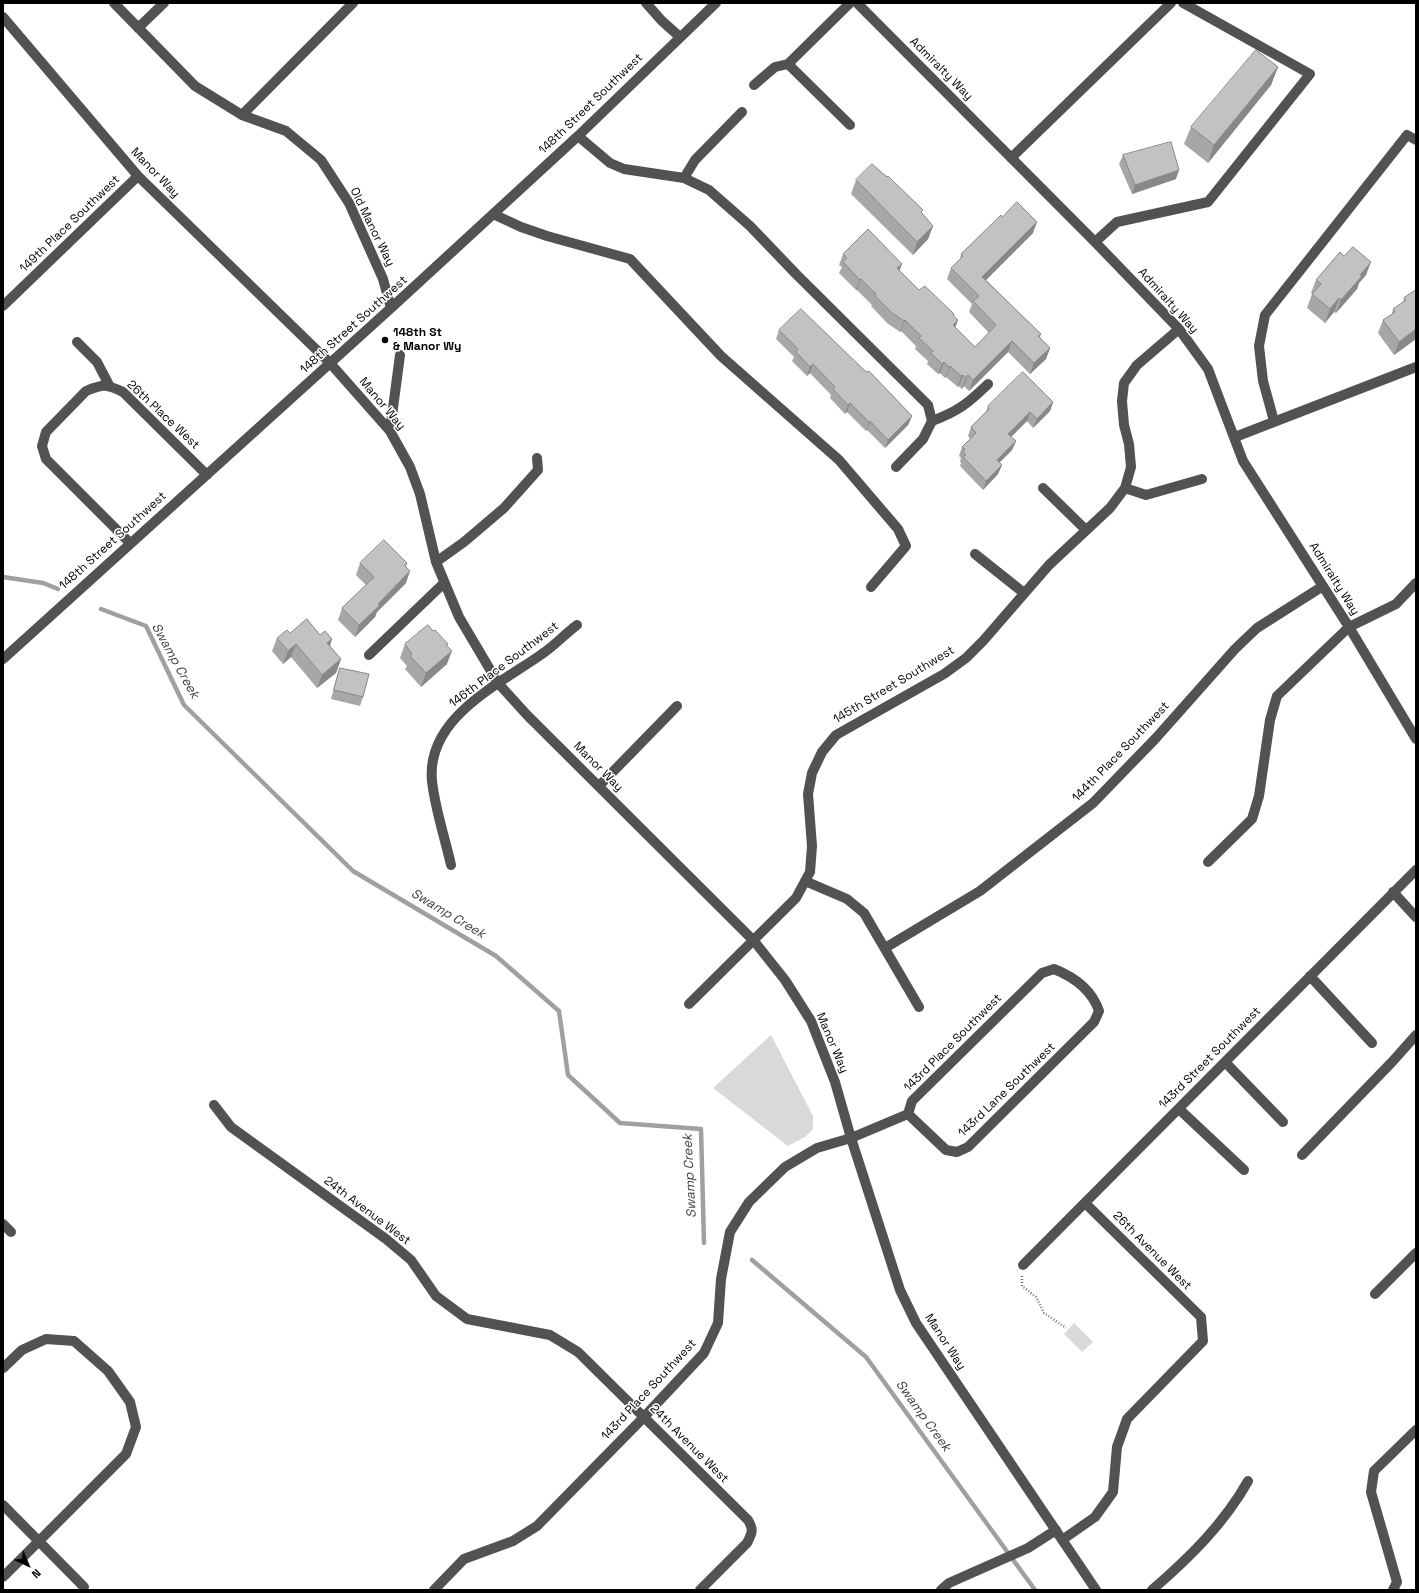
<!DOCTYPE html>
<html>
<head>
<meta charset="utf-8">
<style>
  body { margin:0 }
  #map { position:relative; width:1419px; height:1593px; overflow:hidden; background:#fff; font-family:"Space Grotesk",sans-serif }
  canvas { display:block }
  .frame { position:absolute; inset:0; border:4px solid #000; pointer-events:none }
  .north { position:absolute; left:8px; top:1545px; width:40px; height:40px; -webkit-text-stroke:3px #fff; paint-order:stroke; rotate:136deg; font-size:11px; font-weight:700; line-height:16px; text-align:center; color:#000 }
  .north::after { content:''; display:block; margin:auto; width:14px; height:18px; background:#000; clip-path:polygon(50% 0,100% 100%,50% 72%,0 100%) }
</style>
</head>
<body>
<div id="map">
<canvas width="1419" height="1593"></canvas>
<div class="frame"></div>
<div class="north">N</div>
</div>
<script>
const g = document.querySelector('canvas').getContext('2d');
g.lineJoin = 'round';
function fill(path, color) { g.fillStyle = color; g.fill(path, 'evenodd'); }
function trace(path, color, width, dash) { g.strokeStyle = color; g.lineWidth = width; g.lineCap = dash ? 'butt' : 'round'; g.setLineDash(dash || []); g.stroke(path); }
function drawText(font, color, halo, rows, align = 'center') {
  g.font = font + ' "Space Grotesk",sans-serif'; g.lineWidth = 3; g.setLineDash([]); g.textBaseline = 'middle'; g.strokeStyle = halo; g.fillStyle = color; for (const [text, x, y, turn = 0] of rows) {
    g.save(); g.translate(x, y); g.rotate((+turn || 0) * Math.PI / 180); g.textAlign = isNaN(turn) ? turn : align; if (halo) g.strokeText(text, 0, 0); g.fillText(text, 0, 0); g.restore();
  }
}
const green = new Path2D(`
  M771 1035 813 1116V1129L805 1137 788 1146 713 1088Z
  M1074 1323 1093 1342 1082 1352 1064 1334Z`);
const stream = new Path2D(`
  M3 577 43 583 58 589
  M101 609 146 626 184 705 353 871 496 956 559 1011 568 1075 620 1123 701 1129 704 1243
  M752 1260 866 1357 1035 1590`);
const path = new Path2D(`
  M1022 1276V1286L1036 1297 1044 1313 1066 1328`);
const minor = new Path2D(`
  M114 3 195 86 242 115 286 131 321 160 349 203 383 279 391 308
  M646 3 662 21 680 37
  M857 3 1095 242 1179 329 1208 369 1243 461 1349 627 1416 739
  M3 17 138 176 330 363 390 431 410 467 420 494 436 562 459 617 498 683 527 715 754 941 785 980 811 1021 835 1082 851 1138 900 1290 916 1323 1096 1590
  M138 28 164 3
  M788 64 850 125
  M754 85 775 67 788 64 850 3
  M242 115 353 3
  M578 136 610 163 624 169 684 178 709 190 750 226 797 275 928 405 932 421 923 439 896 467
  M1011 158 1171 3
  M684 178 695 160 742 112
  M493 214 521 227 547 236 630 259 721 356 839 460 898 529 906 546 871 587
  M1095 242 1117 222 1208 202 1310 74 1183 3
  M3 306 138 176
  M77 342 97 362 109 385
  M932 421C959 411 968 403 988 384
  M1274 421 1263 381 1259 346 1265 315 1407 135 1416 140
  M390 431 400 355
  M1235 437 1416 367
  M1043 488 1086 530
  M1125 488 1146 495 1202 479
  M130 543 46 459 42 446 46 432 86 391C103 384 107 384 123 392L207 475
  M975 554 1024 593
  M436 562 464 542 504 508 538 470 537 458
  M369 655 444 583
  M3 659 391 308 578 136 716 3
  M599 786 677 706
  M1208 862 1252 819 1259 796 1270 720 1277 696 1349 627 1396 604 1416 583
  M451 865C445 838 435 809 432 781 426 718 498 685 542 654 554 646 565 634 577 625
  M805 881 847 899 864 913 919 1007
  M1393 892 1416 917
  M885 948 980 891 1093 803 1156 738 1235 649 1257 628 1323 586
  M1310 976 1372 1043
  M689 1004 796 898 810 872 812 846 808 794 812 773 822 752 836 735 944 674 966 658 983 641 1049 565 1110 508 1125 488 1131 467 1129 444 1124 425 1122 401 1124 383 1137 365 1179 329
  M1225 1062 1283 1122
  M214 1105 231 1127 386 1239 411 1260 436 1296 467 1319 550 1335 578 1352 748 1520C754 1530 752 1533 747 1543L700 1590
  M1179 1109 1244 1170
  M1302 1155 1392 1062 1416 1035
  M3 1224 11 1232
  M1023 1265 1416 870
  M1375 1294 1416 1253
  M3 1368 22 1350 46 1339 74 1341 108 1371 130 1402 136 1427 126 1454 3 1577
  M3 1505 84 1587
  M1062 1540 1095 1517 1113 1492 1117 1447 1127 1419 1203 1341 1201 1317 1085 1203
  M434 1590 464 1559 513 1541 537 1526 644 1417 704 1353 718 1323 721 1279 730 1232 749 1202 785 1167 817 1148 851 1138 908 1114 912 1101 1042 973 1054 969C1074 977 1092 990 1099 1011L1094 1022 968 1147 957 1152 946 1150 908 1114
  M941 1590 949 1583 1028 1548 1056 1530
  M1152 1590C1189 1558 1224 1524 1248 1481
  M1393 1590 1397 1582 1371 1492 1374 1471 1416 1430`);
const wall = new Path2D(`
  M1278 67 1271 85 1208 163 1184 144 1191 127Z
  M1123 155 1176 179 1132 194 1119 164Z
  M856 180 922 213 933 226 928 239 913 255 851 194Z
  M1002 217 1033 233 986 280 1041 334 1040 337 1050 348 1046 359 1030 374 1008 352 969 391 964 386 962 389 959 386 958 387 946 377 945 378 940 373 938 374 927 364 928 361 915 349 916 346 901 331 900 332 887 323 871 306 872 305 857 290H856L839 273 842 267 839 265 843 254 899 270 919 290 953 315 958 320 955 327 975 347 989 333 969 312 972 304 947 279 951 268 960 259 961 254Z
  M1366 275 1359 283 1357 289 1336 313 1334 312 1325 323 1307 308 1312 294 1311 293 1316 280Z
  M1416 290V339L1394 355 1378 333 1383 320 1392 314 1393 309 1403 303 1404 298Z
  M779 330 863 369 912 416 908 425 885 448 867 430 866 431 847 412 845 414 830 398 831 395 810 373 807 376 792 361 794 357 776 339Z
  M1053 402 1050 411 1033 428 1027 421 1011 437 1016 441 1012 450 999 463 1002 465 998 474 983 490 960 466 961 463 960 461 961 458 959 456 962 447 970 439 968 436 971 427 986 412 988 406Z
  M360 563H407L406 567V583L377 612 375 617 355 637 338 620 342 608 366 585 356 575Z
  M433 631 448 644 447 646V664L421 687 405 669 407 666 400 658 405 644Z
  M290 633 320 635 332 639 330 646 341 659 336 673 317 688 291 657 283 664 272 651 277 638Z
  M340 668 363 697 360 706 331 699 337 677Z`);
const shadedWall = new Path2D(`
  M1278 67 1271 85 1208 163 1214 145Z
  M1179 170 1176 179 1132 194 1135 185Z
  M1037 222 1033 233 978 288 982 277Z
  M933 226 928 239 913 255 917 242Z
  M1371 262 1366 275 1359 283 1357 289 1336 313 1341 300 1360 275Z
  M902 264 898 275 897 268Z
  M861 279 857 290H856L860 280Z
  M1339 298 1334 312 1325 323 1330 309Z
  M905 320 901 331 900 332 904 321Z
  M958 320 954 331 953 325Z
  M1416 329V339L1394 355 1399 342Z
  M1012 341 1008 352 969 391 973 380Z
  M1050 348 1046 359 1030 374 1034 363Z
  M944 362 940 373 938 374 942 364Z
  M813 364 810 373 807 376 810 367Z
  M950 366 946 377 945 378 949 367Z
  M963 375 959 386 958 387 961 376Z
  M968 375 964 386 962 389 966 378Z
  M1053 402 1050 411 1033 428 1037 419Z
  M850 403 847 412 845 414 848 405Z
  M1030 412 1027 421 1005 443 1008 434Z
  M912 416 908 425 885 448 888 440Z
  M870 421 867 430 866 431 869 422Z
  M1016 441 1012 450 993 469 997 460Z
  M1002 465 998 474 983 490 986 481Z
  M410 571 406 583 377 612 375 617 355 637 359 625 378 604Z
  M332 639 327 653V643Z
  M296 644 291 657 283 664 288 651Z
  M452 651 447 664 421 687 426 673Z
  M341 659 336 673 317 688 322 675Z`);
const building = new Path2D(`
  M1256 50 1278 67 1214 145 1191 127Z
  M1171 142 1179 170 1135 185 1123 155Z
  M872 164 887 177 888 176 923 210 921 212 933 226 917 242 856 180Z
  M1017 202 1037 222 982 277 1041 334 1038 336 1050 348 1034 363 1012 341 973 380 968 375 966 378 963 375 961 376 950 366 949 367 944 362 942 364 931 353 933 351 919 338 921 336 905 320 904 321 891 312 875 296 876 294 861 279 860 280 843 262 847 258 843 254 868 229 902 264 897 268 919 290 925 286 954 314 953 315 958 320 953 325 975 347 996 325 973 301 979 296 951 268 963 256 961 254 1001 215 1002 217Z
  M1353 247 1371 262 1360 275 1362 276 1341 300 1339 298 1330 309 1312 294 1321 284 1316 280 1340 252 1344 256Z
  M1416 290V329L1399 342 1383 320 1395 312 1393 309 1406 300 1404 298Z
  M801 309 863 369 867 372 869 371 912 416 888 440 870 421 869 422 850 403 848 405 833 389 835 387 813 364 810 367 796 352 798 349 779 330Z
  M1023 372 1053 402 1037 419 1030 412 1008 434 1016 441 997 460 1002 465 986 481 963 457 966 455 963 452 965 449 962 447 976 433 971 427 989 409 988 406Z
  M384 540 407 563 405 566 410 571 378 604 380 605 359 625 342 608 374 577 360 563Z
  M307 619 320 635 325 631 332 639 327 643 341 659 322 675 296 644 288 651 277 638 287 630 290 633Z
  M428 625 433 631 435 630 448 644 446 645 452 651 426 673 410 656 412 654 405 644Z
  M340 668 369 674 363 697 334 690Z`);
const markers = [
  [385,340,4,"#000"]
];
const streetNames = [
  ["Admiralty Way",941,69,45],
  ["148th Street Southwest",591,104,-44],
  ["Manor Way",155,173,46],
  ["149th Place Southwest",70,224,-44],
  ["Old Manor Way",372,227,64],
  ["Admiralty Way",1168,301,48],
  ["148th Street Southwest",354,325,-42],
  ["Manor Way",382,404,50],
  ["26th Place West",163,415,43],
  ["148th Street Southwest",113,541,-42],
  ["Admiralty Way",1334,579,58],
  ["146th Place Southwest",504,665,-37],
  ["145th Street Southwest",894,685,-31],
  ["144th Place Southwest",1121,752,-46],
  ["Manor Way",598,767,45],
  ["Manor Way",832,1043,67],
  ["143rd Place Southwest",953,1043,-45],
  ["143rd Street Southwest",1210,1058,-45],
  ["143rd Lane Southwest",1007,1090,-44],
  ["24th Avenue West",367,1211,37],
  ["26th Avenue West",1152,1251,45],
  ["Manor Way",945,1342,57],
  ["143rd Place Southwest",649,1390,-47],
  ["24th Avenue West",689,1444,45]
];
const poiNames = [
  ["148th St",393,333],
  ["& Manor Wy",393,347]
];
const waterNames = [
  ["Swamp Creek",175,661,61],
  ["Swamp Creek",448,914,31],
  ["Swamp Creek",690,1176,-93],
  ["Swamp Creek",923,1416,54]
];
fill(green, '#d9d9d9');
trace(stream, '#a0a0a0', 4.5);
trace(path, '#747474', 2.5, [1, 2]);
trace(minor, '#525252', 10);
fill(wall, '#a7a7a7');
fill(shadedWall, '#888');
fill(building, '#c2c2c2');
trace(building, '#888', 1);
for (const [x, y, r, color] of markers) { const dot = new Path2D(); dot.arc(x, y, r, 0, 2 * Math.PI); g.fillStyle = color; g.fill(dot); trace(dot, '#fff', 1.5); }
drawText('12px', '#000', '#fff', streetNames);
drawText('bold 12px', '#000', '#fff', poiNames, 'left');
drawText('italic 13px', '#414141', '#fff', waterNames);
</script>
</body>
</html>
